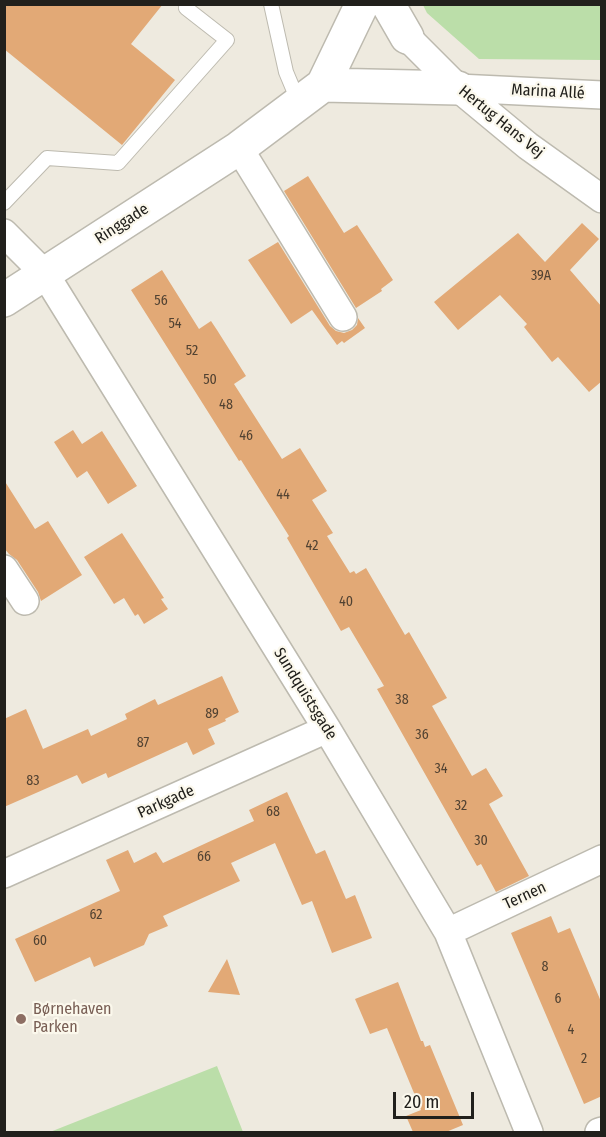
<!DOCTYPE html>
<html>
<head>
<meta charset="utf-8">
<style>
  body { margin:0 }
  #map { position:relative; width:606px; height:1137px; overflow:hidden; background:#eeeadf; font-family:"Fira Sans Condensed",sans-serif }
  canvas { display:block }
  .frame { position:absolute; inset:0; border:6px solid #21201c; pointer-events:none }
  .scale { position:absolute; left:393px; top:1092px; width:81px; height:27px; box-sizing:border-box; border:3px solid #21201c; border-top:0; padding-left:8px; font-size:18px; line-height:21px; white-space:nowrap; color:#21201c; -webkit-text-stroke:4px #fbf8ec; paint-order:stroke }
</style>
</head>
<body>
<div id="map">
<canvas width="606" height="1137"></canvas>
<div class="frame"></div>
<div class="scale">20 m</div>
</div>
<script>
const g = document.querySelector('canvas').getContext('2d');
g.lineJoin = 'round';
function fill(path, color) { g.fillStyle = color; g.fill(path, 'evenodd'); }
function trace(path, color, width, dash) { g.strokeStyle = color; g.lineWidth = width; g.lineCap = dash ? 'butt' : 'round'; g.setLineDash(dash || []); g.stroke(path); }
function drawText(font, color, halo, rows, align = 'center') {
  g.font = font + ' "Fira Sans Condensed",sans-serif'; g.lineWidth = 4.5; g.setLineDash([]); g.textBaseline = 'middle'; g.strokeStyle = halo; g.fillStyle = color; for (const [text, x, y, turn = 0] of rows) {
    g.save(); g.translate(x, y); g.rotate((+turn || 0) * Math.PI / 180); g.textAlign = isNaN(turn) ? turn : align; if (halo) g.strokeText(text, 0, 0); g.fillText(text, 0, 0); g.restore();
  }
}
const green = new Path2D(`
  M423 5H601V60L479 59 427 13Z
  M217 1066 243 1132H50Z`);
const building = new Path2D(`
  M4 4H163L131 44 175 80 122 145 4 49Z
  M308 176 344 233 357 225 393 280 381 289 382 291 356 308 284 191Z
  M582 223 599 239 570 270 602 307V381L589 392 558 357 552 362 524 327 527 324 500 295 458 330 434 302 518 233 545 262Z
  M278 242 330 326 336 331 344 333 352 330 357 325 358 318 365 328 344 343 342 341 337 345 312 310 291 324 248 260Z
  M162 270 199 329 211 321 217 330 246 376 234 384 282 459 300 448 327 491 312 500 333 533 327 536 350 573 354 571 356 574 366 568 405 635 409 632 447 698 432 706 472 776 486 768 503 796 489 804 529 876 496 892 481 864 477 866 377 689 384 686 349 627 341 631 287 538 289 536 241 460 239 461 131 290Z
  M73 430 82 444 102 431 137 486 108 504 87 471 77 478 54 442Z
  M4 480 35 529 48 521 82 575 41 601 38 592 17 560 9 554 4 548Z
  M122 533 164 598 161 599 168 609 144 624 138 614 135 616 124 598 114 604 84 557Z
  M222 676 239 712 225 719 226 721 208 729 215 744 193 755 187 742 108 778 106 773 82 784 77 775 4 807V719L26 709 43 749 88 729 91 736 127 719 125 714 155 699 158 705Z
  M287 792 316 854 325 850 346 899 355 895 372 938 332 953 312 901 302 905 275 843 231 863 240 881 163 916 168 926 149 934 144 945 94 967 90 957 35 982 15 939 120 891 106 860 128 850 134 863 156 852 163 863 254 821 249 810Z
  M551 916 558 933 570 928 602 1004V1096L584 1104 511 933Z
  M227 959 240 995 208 992Z
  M398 982 421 1041H423L425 1047 430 1045 463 1125 446 1132H413L406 1116 421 1110 387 1028 370 1034 355 999Z`);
const service = new Path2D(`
  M271 4 286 72 299 103
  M4 203 47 158 118 163 227 40 186 8 188 4`);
const minor = new Path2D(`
  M407 37 458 88 528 146 602 199
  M458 88 602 95
  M239 148 343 317
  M4 233 45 274 327 729 448 932 529 1132
  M4 569 25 601
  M4 874 327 729
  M448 932 602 859
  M599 1132 602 1131`);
const tertiary = new Path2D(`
  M388 4 407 37
  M323 85 458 88
  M4 300 239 148 323 85 362 4`);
const markers = [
  [21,1019,6,"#8d6e63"]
];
const numberNames = [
  ["39A",541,276],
  ["56",161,301],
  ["54",175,324],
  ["52",192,351],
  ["50",210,380],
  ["48",226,405],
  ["46",246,436],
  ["44",283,495],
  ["42",312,546],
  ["40",346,602],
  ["38",402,700],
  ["89",212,714],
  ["36",422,735],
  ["87",143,743],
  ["34",441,769],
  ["83",33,781],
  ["32",461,806],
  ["68",273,812],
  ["30",481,841],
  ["66",204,857],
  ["62",96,915],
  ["60",40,941],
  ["8",545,967],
  ["6",558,999],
  ["4",571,1030],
  ["2",584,1059]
];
const streetNames = [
  ["Marina Allé",548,92,3],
  ["Hertug Hans Vej",501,122,39],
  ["Ringgade",122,224,-33],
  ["Sundquistsgade",305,694,58],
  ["Parkgade",166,802,-24],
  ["Ternen",525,896,-25]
];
const educationNames = [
  ["Børnehaven",33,1010],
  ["Parken",33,1028]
];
fill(green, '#bbdea9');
fill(building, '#e2a976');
trace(service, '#bdbaaf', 16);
trace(minor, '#bdbaaf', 30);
trace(tertiary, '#bdbaaf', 36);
trace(service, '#fff', 14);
trace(minor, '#fff', 27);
trace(tertiary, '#fff', 33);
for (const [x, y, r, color] of markers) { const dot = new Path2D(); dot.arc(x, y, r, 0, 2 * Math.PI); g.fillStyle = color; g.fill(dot); trace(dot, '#fbf8ec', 2); }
drawText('14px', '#514232', null, numberNames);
drawText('16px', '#21201c', '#fbf8ec', streetNames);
drawText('16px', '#785e54', '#fbf8ec', educationNames, 'left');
</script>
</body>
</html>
